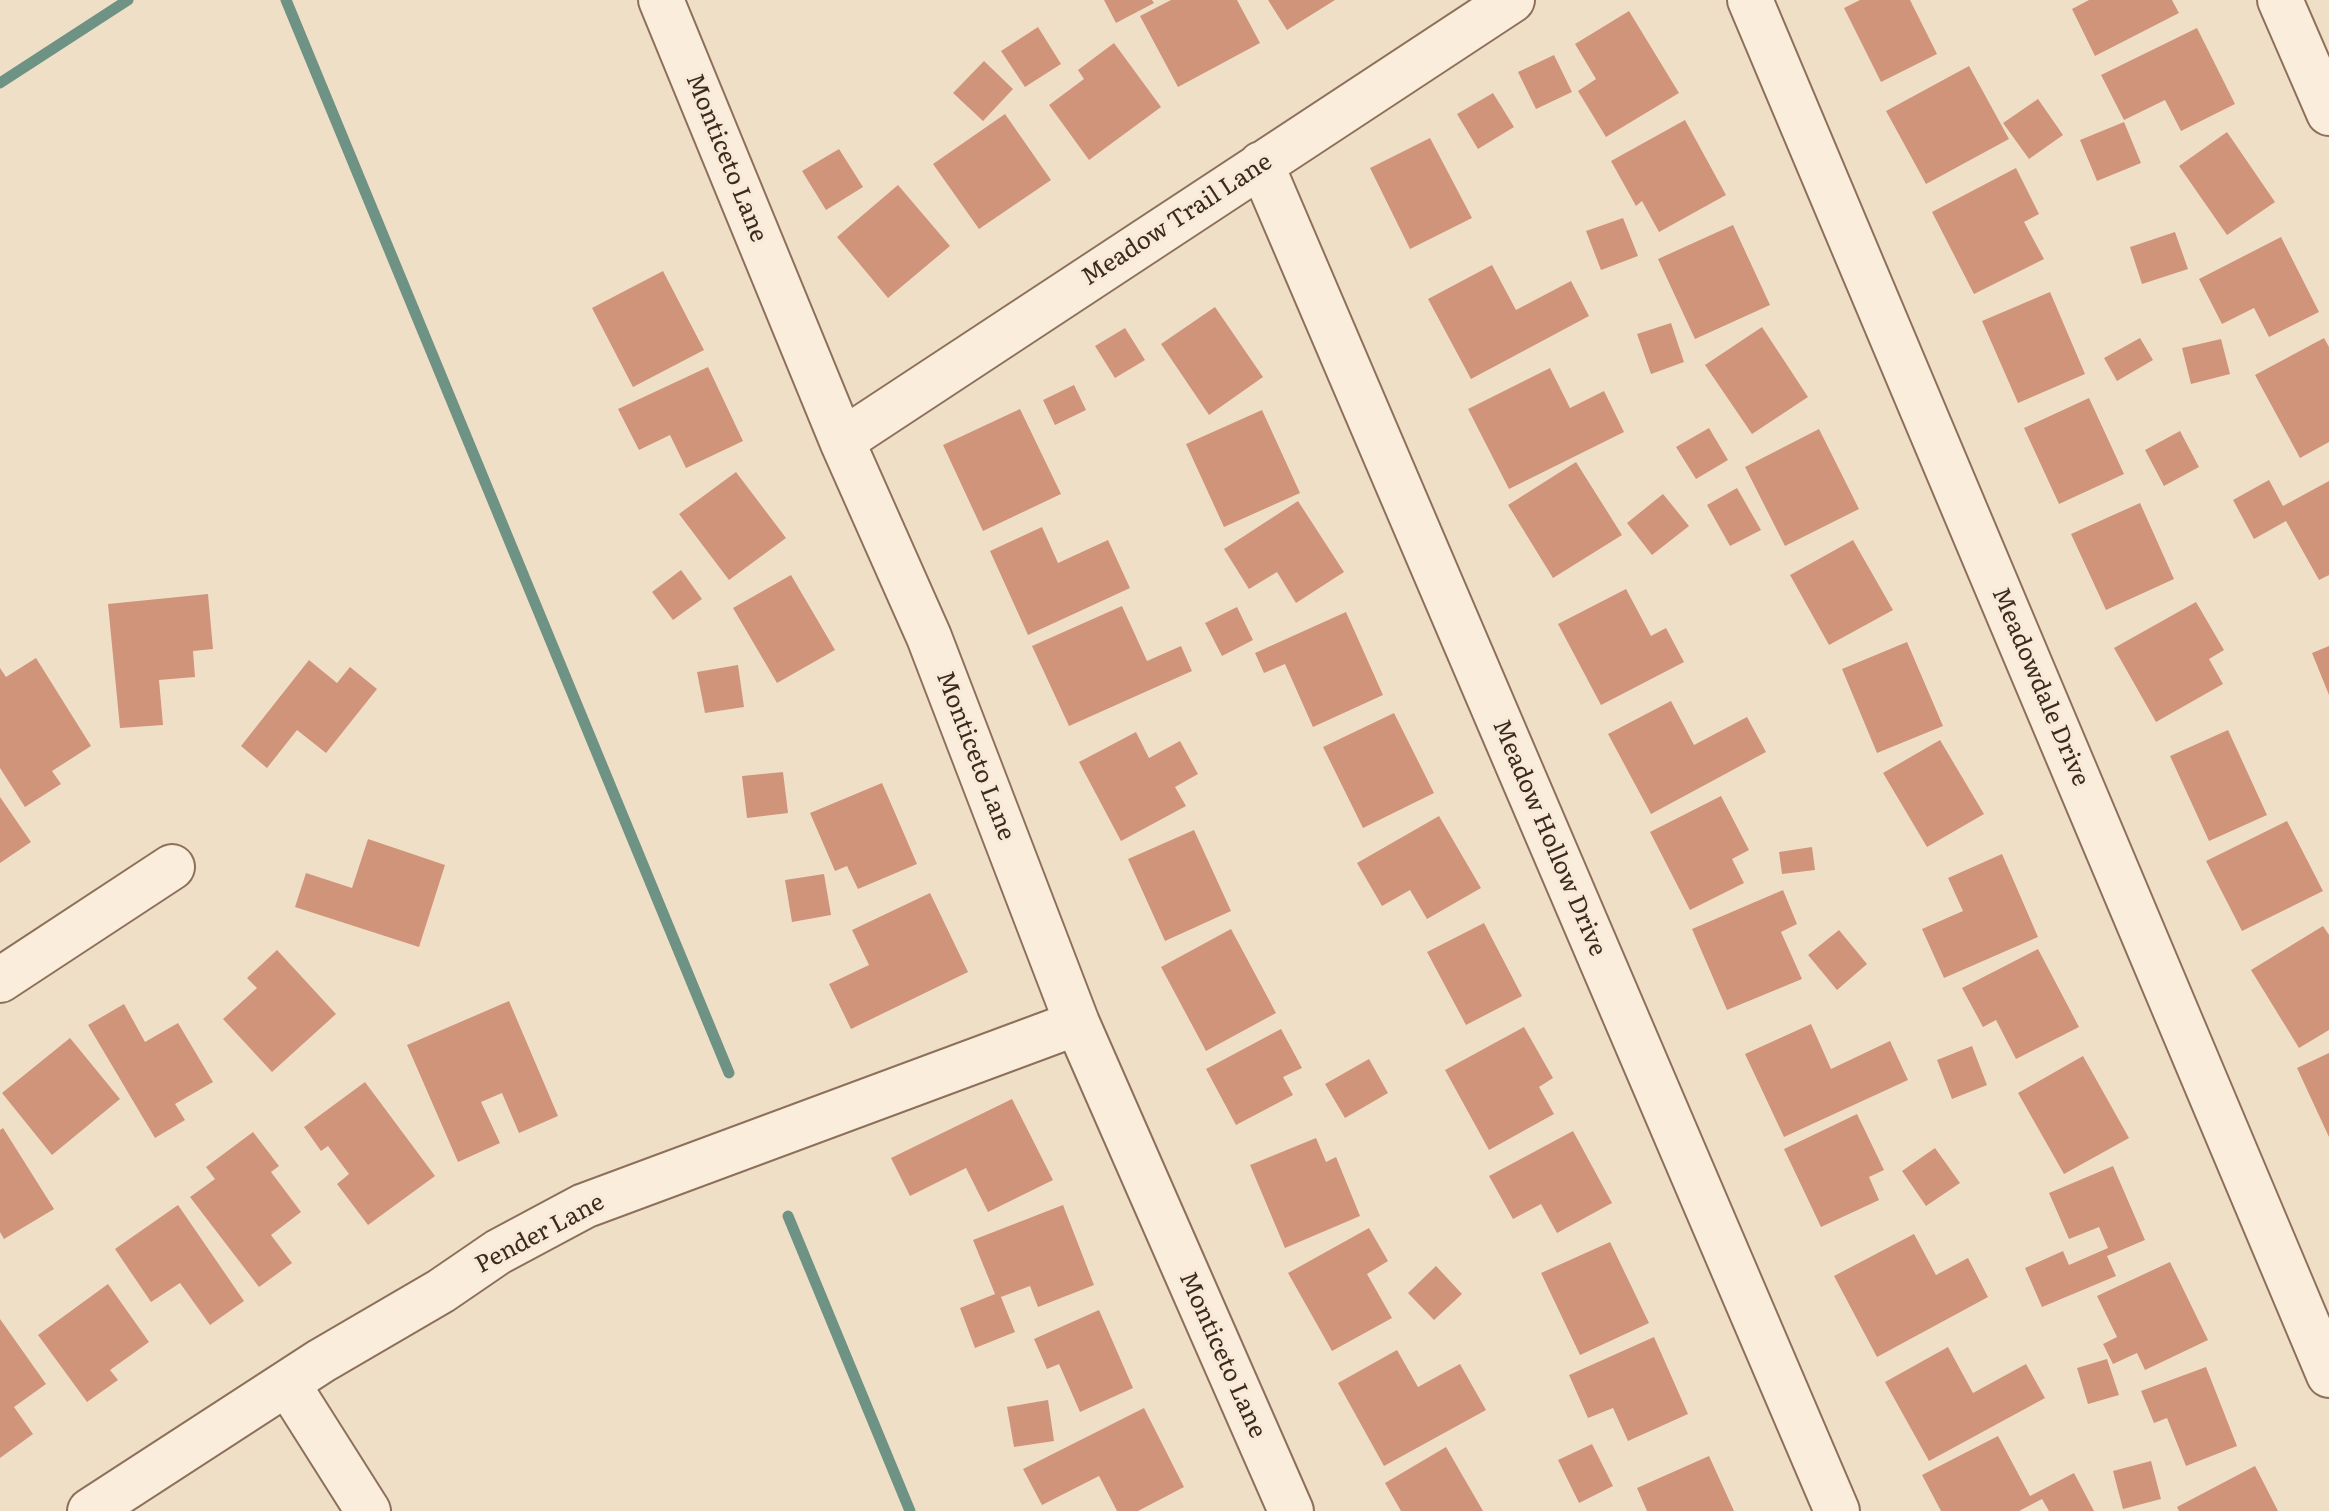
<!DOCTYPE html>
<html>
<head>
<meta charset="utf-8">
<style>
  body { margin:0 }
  canvas { display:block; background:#f0dfc7 }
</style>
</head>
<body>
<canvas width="2329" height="1511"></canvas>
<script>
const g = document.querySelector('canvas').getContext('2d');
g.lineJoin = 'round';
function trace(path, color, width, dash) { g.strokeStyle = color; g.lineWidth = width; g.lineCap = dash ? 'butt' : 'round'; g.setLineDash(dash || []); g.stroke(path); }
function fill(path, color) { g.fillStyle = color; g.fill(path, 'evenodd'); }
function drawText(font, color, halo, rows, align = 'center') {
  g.font = font + ' Literata,serif'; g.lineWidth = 6; g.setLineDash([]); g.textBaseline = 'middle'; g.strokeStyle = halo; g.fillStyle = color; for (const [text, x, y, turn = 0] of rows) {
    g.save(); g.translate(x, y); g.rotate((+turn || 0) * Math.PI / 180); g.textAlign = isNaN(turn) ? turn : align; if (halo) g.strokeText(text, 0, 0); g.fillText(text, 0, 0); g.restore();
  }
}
const stream = new Path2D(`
  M286 0 729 1073
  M0 83 128 0
  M788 1216 910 1511`);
const building = new Path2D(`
  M1104 0H1152L1154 3 1116 23Z
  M1171 0H1237L1260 43 1178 87 1140 16Z
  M1268 0H1335L1287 30Z
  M1860 0H1910L1937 54 1881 82 1844 8Z
  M2089 0H2172L2179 13 2095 56 2072 9Z
  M1629 11 1679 93 1606 137 1578 91 1596 79 1575 44Z
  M1038 27 1061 64 1025 87 1001 51Z
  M2197 28 2235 104 2181 131 2165 100 2124 120 2101 75Z
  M1114 43 1161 107 1089 160 1049 105 1084 79 1078 70Z
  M1554 55 1572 92 1536 109 1518 72Z
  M984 61 1013 89 983 121 953 93Z
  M1969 66 2009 139 1926 184 1886 111Z
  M1493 93 1514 127 1478 149 1457 114Z
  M2038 99 2063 135 2029 159 2003 123Z
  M1005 114 1051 180 979 229 933 164Z
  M1685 120 1726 195 1659 232 1642 201 1636 206 1611 161Z
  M2124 122 2141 163 2097 181 2080 140Z
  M2227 132 2275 202 2227 235 2179 166Z
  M1430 138 1472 218 1410 249 1370 168Z
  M839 149 863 187 826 210 802 171Z
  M2016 168 2039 214 2024 222 2044 259 1974 294 1932 212Z
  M898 185 950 246 888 298 837 237Z
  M1623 218 1638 256 1601 270 1586 231Z
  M1733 225 1770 305 1695 339 1658 259Z
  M2175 232 2188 269 2142 284 2130 247Z
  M2281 237 2319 312 2269 337 2254 308 2222 324 2199 279Z
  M1492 265 1516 310 1571 281 1589 316 1471 379 1428 299Z
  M663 271 704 350 633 387 592 308Z
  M2050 292 2085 374 2018 403 1982 321Z
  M1215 307 1263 377 1209 415 1161 344Z
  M1671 323 1684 362 1651 374 1637 334Z
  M1762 327 1808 397 1752 434 1705 365Z
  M1125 328 1145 360 1115 378 1095 346Z
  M2140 338 2153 360 2117 381 2104 358Z
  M2324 338 2329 347V442L2300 458 2255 375Z
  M2221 339 2230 374 2191 384 2182 348Z
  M708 367 743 441 686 468 670 435 639 450 618 409Z
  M1550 368 1570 408 1604 391 1624 432 1509 489 1468 409Z
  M1074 385 1086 410 1055 425 1043 400Z
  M2089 398 2124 474 2059 504 2024 428Z
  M1020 409 1061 494 983 531 943 445Z
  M1262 410 1300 493 1224 527 1186 444Z
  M1709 428 1728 460 1696 479 1676 447Z
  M1819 429 1859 509 1785 546 1745 467Z
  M2180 431 2199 467 2164 486 2145 450Z
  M1576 462 1622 535 1553 578 1508 505Z
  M736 472 786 538 729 580 679 514Z
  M2269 480 2283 506 2329 481V575L2319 580 2286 521 2254 539 2233 500Z
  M1737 488 1761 530 1730 546 1707 505Z
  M1663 494 1689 526 1652 555 1627 523Z
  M1298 501 1344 572 1296 603 1277 572 1249 589 1224 549Z
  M2140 503 2174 579 2106 610 2071 534Z
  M1042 527 1058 563 1108 540 1130 588 1028 635 990 551Z
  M1853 540 1893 610 1829 645 1790 575Z
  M681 570 702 599 673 620 652 592Z
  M791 575 835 650 777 683 733 608Z
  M1626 589 1651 636 1666 628 1684 662 1601 705 1558 624Z
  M208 594 213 649 193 651 195 677 159 680 163 725 120 728 108 604Z
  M2196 602 2224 650 2209 659 2223 684 2156 722 2114 648Z
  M1122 606 1147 661 1181 646 1192 671 1069 726 1032 646Z
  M1237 607 1253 640 1222 656 1205 623Z
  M1346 612 1383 695 1313 727 1285 664 1264 673 1255 653Z
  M1907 642 1943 726 1877 753 1842 669Z
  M2329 646V695L2312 653Z
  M36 658 91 746 52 771 61 784 25 807 0 768V668L6 677Z
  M309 660 337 683 350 667 377 689 326 753 297 730 267 768 241 746Z
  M738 665 744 707 705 713 697 672Z
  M1671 701 1694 745 1747 717 1766 752 1651 814 1608 734Z
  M1394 713 1434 793 1363 828 1323 747Z
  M2228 730 2267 815 2209 841 2170 756Z
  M1136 732 1149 758 1180 741 1198 774 1175 787 1186 806 1121 841 1079 762Z
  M1940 740 1984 814 1927 847 1883 773Z
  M783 772 788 813 747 818 742 776Z
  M882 783 917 864 858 889 847 866 835 871 810 813Z
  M1721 796 1749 850 1732 859 1744 883 1690 910 1650 832Z
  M0 797 31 842 0 863Z
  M1439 816 1481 888 1427 919 1410 890 1382 906 1357 863Z
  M2287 821 2323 891 2242 931 2206 861Z
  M1194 830 1231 911 1165 941 1128 859Z
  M368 839 445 865 419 947 295 907 306 873 352 888Z
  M1812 847 1815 870 1782 874 1779 852Z
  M2002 854 2038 937 1944 978 1922 929 1963 911 1948 878Z
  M824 874 831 915 792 922 785 880Z
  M1783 890 1797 924 1781 932 1802 979 1727 1010 1692 929Z
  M930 893 968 972 851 1029 829 984 869 965 852 930Z
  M1484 923 1522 996 1466 1025 1427 952Z
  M2323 926 2329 935V1030L2299 1048 2251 970Z
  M1231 929 1276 1013 1206 1051 1161 967Z
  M1839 930 1867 964 1837 990 1808 955Z
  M2038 949 2079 1027 2016 1059 1996 1020 1983 1027 1962 988Z
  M277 950 336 1014 272 1072 223 1019 257 988 247 978Z
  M509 1001 558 1116 519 1133 502 1093 481 1102 500 1143 458 1162 407 1045Z
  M124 1004 145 1042 178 1023 213 1082 175 1104 185 1120 155 1138 88 1025Z
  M1811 1024 1831 1069 1890 1041 1908 1080 1784 1137 1745 1054Z
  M1524 1027 1553 1078 1539 1087 1554 1114 1489 1150 1445 1070Z
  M1281 1029 1302 1068 1283 1077 1293 1095 1236 1125 1206 1069Z
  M70 1038 120 1099 52 1155 2 1093Z
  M1972 1046 1987 1085 1952 1099 1937 1060Z
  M2329 1053V1137L2297 1068Z
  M2083 1056 2129 1138 2064 1174 2018 1093Z
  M1369 1059 1388 1093 1345 1118 1325 1084Z
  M365 1082 435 1176 368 1225 337 1184 349 1174 328 1146 321 1151 304 1127Z
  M1012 1099 1053 1180 988 1212 966 1168 910 1196 891 1158Z
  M1857 1114 1884 1170 1869 1177 1879 1200 1821 1227 1784 1149Z
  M3 1128 54 1209 4 1239 0 1232V1130Z
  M1573 1131 1612 1203 1557 1233 1541 1204 1513 1219 1489 1176Z
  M253 1132 279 1166 271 1172 301 1212 271 1235 292 1263 259 1287 190 1197 215 1179 206 1167Z
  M1316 1138 1326 1162 1336 1157 1360 1216 1285 1248 1250 1165Z
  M1935 1148 1960 1183 1926 1206 1902 1171Z
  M2113 1166 2145 1240 2107 1256 2116 1276 2042 1307 2025 1268 2063 1251 2069 1265 2108 1248 2099 1227 2069 1239 2049 1193Z
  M178 1205 244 1301 210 1325 180 1283 151 1302 115 1249Z
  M1063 1205 1094 1285 1038 1307 1030 1286 1001 1297 1015 1332 975 1348 960 1308 995 1294 973 1240Z
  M1369 1228 1388 1261 1367 1274 1392 1318 1332 1351 1288 1273Z
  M1914 1234 1936 1275 1968 1258 1988 1297 1877 1357 1834 1276Z
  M1610 1242 1649 1323 1580 1355 1541 1273Z
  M2170 1262 2208 1340 2145 1370 2137 1353 2113 1364 2103 1344 2117 1337 2097 1296Z
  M1436 1266 1462 1294 1434 1320 1408 1293Z
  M108 1284 149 1342 110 1370 118 1380 87 1402 38 1335Z
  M1099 1310 1133 1388 1080 1412 1059 1364 1047 1369 1034 1339Z
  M0 1319 46 1384 14 1407 33 1434 0 1458Z
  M1654 1337 1688 1414 1628 1441 1613 1408 1588 1418 1569 1375Z
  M1948 1347 1973 1393 2026 1364 2045 1398 1929 1461 1885 1382Z
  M1397 1350 1418 1387 1460 1364 1486 1410 1384 1466 1338 1383Z
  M2107 1359 2119 1395 2088 1404 2077 1368Z
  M2206 1367 2237 1446 2186 1466 2167 1418 2154 1423 2141 1391Z
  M1048 1400 1054 1441 1014 1447 1007 1407Z
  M1144 1408 1184 1487 1138 1511H1117L1099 1476 1042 1505 1023 1469Z
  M1998 1436 2030 1496 2074 1473 2094 1511H2049L2042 1499 2019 1511H1941L1922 1475Z
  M1592 1444 1613 1486 1579 1503 1558 1460Z
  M1446 1447 1483 1511H1401L1385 1483Z
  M1709 1456 1734 1511H1647L1637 1488Z
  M2151 1461 2161 1499 2123 1509 2113 1471Z
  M2255 1466 2278 1511H2179L2177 1507Z`);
const minor = new Path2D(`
  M661 0 842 441 929 637 1077 1023 1291 1511
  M1750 0 2329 1375
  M2280 0 2329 113
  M1261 164 1837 1511
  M842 441 1512 0
  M0 980 172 867
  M287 1383 368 1511
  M90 1511 321 1361 441 1291 498 1252 584 1206 1077 1023`);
const streetNames = [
  ["Monticeto Lane",726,158,68],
  ["Meadow Trail Lane",1177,220,-33],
  ["Meadowdale Drive",2040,687,67],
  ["Monticeto Lane",975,756,69],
  ["Meadow Hollow Drive",1549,838,67],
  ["Pender Lane",540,1234,-28],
  ["Monticeto Lane",1222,1355,66]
];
trace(stream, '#6e9385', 11);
fill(building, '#d0947b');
trace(minor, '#8d705b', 48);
trace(minor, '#faeddb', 44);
drawText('24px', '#3d2a1f', '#f7ead7', streetNames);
</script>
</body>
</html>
